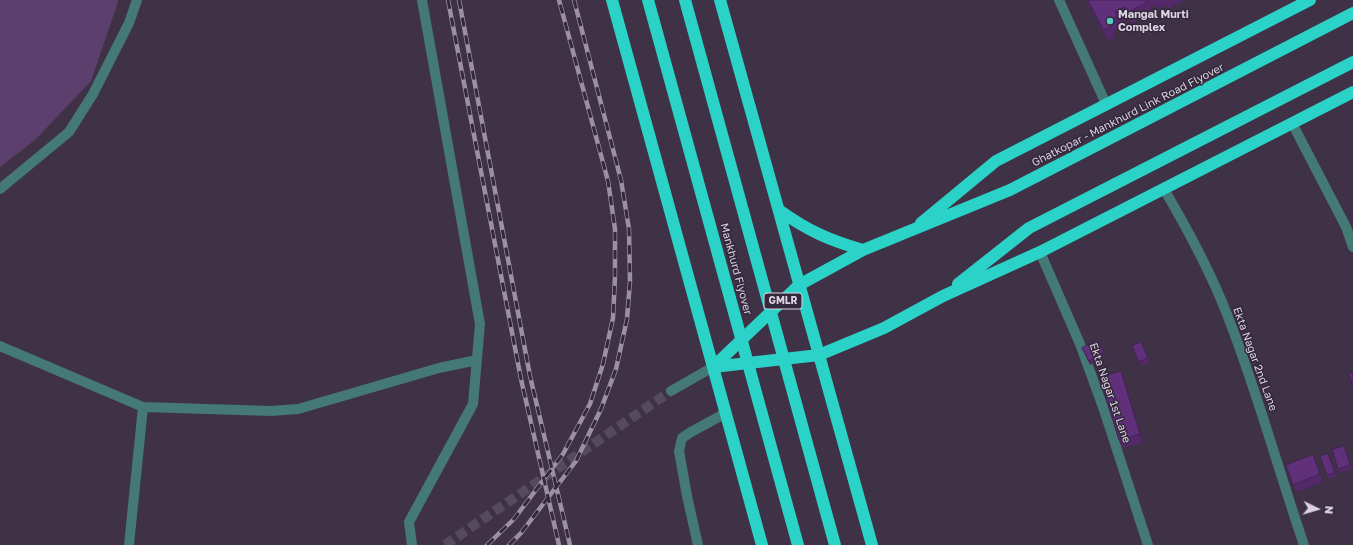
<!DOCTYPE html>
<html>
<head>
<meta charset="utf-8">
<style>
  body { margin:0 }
  #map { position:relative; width:1353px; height:545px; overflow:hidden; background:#3f3246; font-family:"Golos Text",sans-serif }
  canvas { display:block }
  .north { position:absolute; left:1297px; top:489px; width:40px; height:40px; -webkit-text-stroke:3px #34283c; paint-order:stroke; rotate:95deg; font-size:11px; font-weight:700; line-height:16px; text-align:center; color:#dbd3e0 }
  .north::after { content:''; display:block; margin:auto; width:14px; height:18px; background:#dbd3e0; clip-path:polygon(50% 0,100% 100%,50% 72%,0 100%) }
</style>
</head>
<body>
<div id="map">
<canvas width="1353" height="545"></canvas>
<div class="north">N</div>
</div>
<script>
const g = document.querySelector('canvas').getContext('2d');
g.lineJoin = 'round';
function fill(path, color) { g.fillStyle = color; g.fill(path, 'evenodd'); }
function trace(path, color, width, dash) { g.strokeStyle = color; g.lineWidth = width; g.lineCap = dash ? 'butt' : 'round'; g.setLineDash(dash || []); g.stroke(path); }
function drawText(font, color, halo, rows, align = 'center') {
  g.font = font + ' "Golos Text",sans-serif'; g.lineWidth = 3; g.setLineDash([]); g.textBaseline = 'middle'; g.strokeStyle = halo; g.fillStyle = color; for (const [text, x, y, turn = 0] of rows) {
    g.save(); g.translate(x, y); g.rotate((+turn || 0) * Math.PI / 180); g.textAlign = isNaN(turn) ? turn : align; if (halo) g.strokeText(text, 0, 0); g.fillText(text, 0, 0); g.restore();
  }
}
const green = new Path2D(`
  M0 0H118L117 5 91 81 35 140 0 167Z`);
const minorTunnel = new Path2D(`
  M445 545 671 391`);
const minor = new Path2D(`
  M1059 0 1106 104
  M1292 123 1346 227 1353 247
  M0 189 69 132 93 94 129 23 137 0
  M1164 189C1188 230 1211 272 1228 317 1257 391 1278 469 1304 545
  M1040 252 1080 344 1104 410 1148 545
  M0 346 143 407 271 411 298 409 439 368 477 360
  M671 391 713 367
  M129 545 143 407
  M412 545 409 522 473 404 480 324 422 0
  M698 545 687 496 679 451 682 438 691 432 726 413`);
const highway = new Path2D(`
  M612 0 762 545
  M720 0 872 545
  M779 210C808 231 829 240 863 250
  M921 223 996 161 1310 0
  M958 284 1029 228 1353 62
  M713 367 799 285 863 250 1010 190 1353 13
  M713 367 819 355 884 328 943 296 1040 252 1353 92`);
const rail = new Path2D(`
  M448 0 521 379 559 545
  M459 0 530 376 570 545
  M487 545 514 519 563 454 590 404 603 364 613 318 615 277V229L608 181 559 0
  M509 545 521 533 576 461 601 409 616 369 627 319 630 281 629 229 621 180 574 0`);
const highwayBridge = new Path2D(`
  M648 0 798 545
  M685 0 835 545`);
const wall = new Path2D(`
  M1086 0H1185L1168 9 1166 5 1159 10 1156 5 1149 8 1151 13 1131 24 1128 18 1120 23 1121 27 1113 31 1115 37 1108 41Z
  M1132 346 1148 358 1150 362 1141 366Z
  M1082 348 1104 352 1105 356 1090 365Z
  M1121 371 1143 442 1122 448 1119 440Z
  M1344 446 1352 469 1340 473 1338 469Z
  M1328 454 1336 477 1329 479 1320 456Z
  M1313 455 1323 482 1296 492 1286 465Z`);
const shadedWall = new Path2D(`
  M1121 371 1124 379 1143 442 1140 434Z`);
const building = new Path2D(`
  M1088 0H1146L1147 2 1127 13 1124 7 1115 12 1117 16 1109 21 1111 26 1104 30Z
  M1097 340 1104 352 1089 361 1082 348Z
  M1141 342 1148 358 1139 362 1132 346Z
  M1121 371 1140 434 1119 440 1100 378Z
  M1353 373V385L1349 374Z
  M1344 446 1350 465 1338 469 1332 450Z
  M1328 454 1335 473 1327 475 1320 456Z
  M1313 455 1320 474 1293 485 1286 465Z`);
const markers = [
  [1110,21,4,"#55cec5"]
];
const shields = [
  [783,301,38]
];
const shieldNames = [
  ["GMLR",783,301]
];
const poiNames = [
  ["Mangal Murti",1118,15],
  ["Complex",1118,28]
];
const streetNames = [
  ["Ghatkopar - Mankhurd Link Road Flyover",1128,115,-27],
  ["Mankhurd Flyover",736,269,75],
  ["Ekta Nagar 2nd Lane",1255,359,70],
  ["Ekta Nagar 1st Lane",1110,393,71]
];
fill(green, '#5d3f6d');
trace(minorTunnel, '#564a5d', 10, [10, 5]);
trace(minor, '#447975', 10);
trace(highway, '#2bd2c7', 12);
trace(rail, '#9b91a1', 4.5);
trace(rail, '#34283c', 3, [9]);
trace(highwayBridge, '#2bd2c7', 12);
fill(wall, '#532969');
fill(shadedWall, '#425');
fill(building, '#61307a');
trace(building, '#425', 1);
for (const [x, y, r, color] of markers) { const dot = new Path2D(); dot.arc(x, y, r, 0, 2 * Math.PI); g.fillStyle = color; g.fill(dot); trace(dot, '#34283c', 1.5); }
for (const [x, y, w] of shields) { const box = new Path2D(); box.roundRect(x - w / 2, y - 8, w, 16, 3); g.fillStyle = '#34283c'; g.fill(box); trace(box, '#dbd3e0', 1); }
drawText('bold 10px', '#dbd3e0', null, shieldNames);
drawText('bold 11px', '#dbd3e0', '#34283c', poiNames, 'left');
drawText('11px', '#dbd3e0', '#34283c', streetNames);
</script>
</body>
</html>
